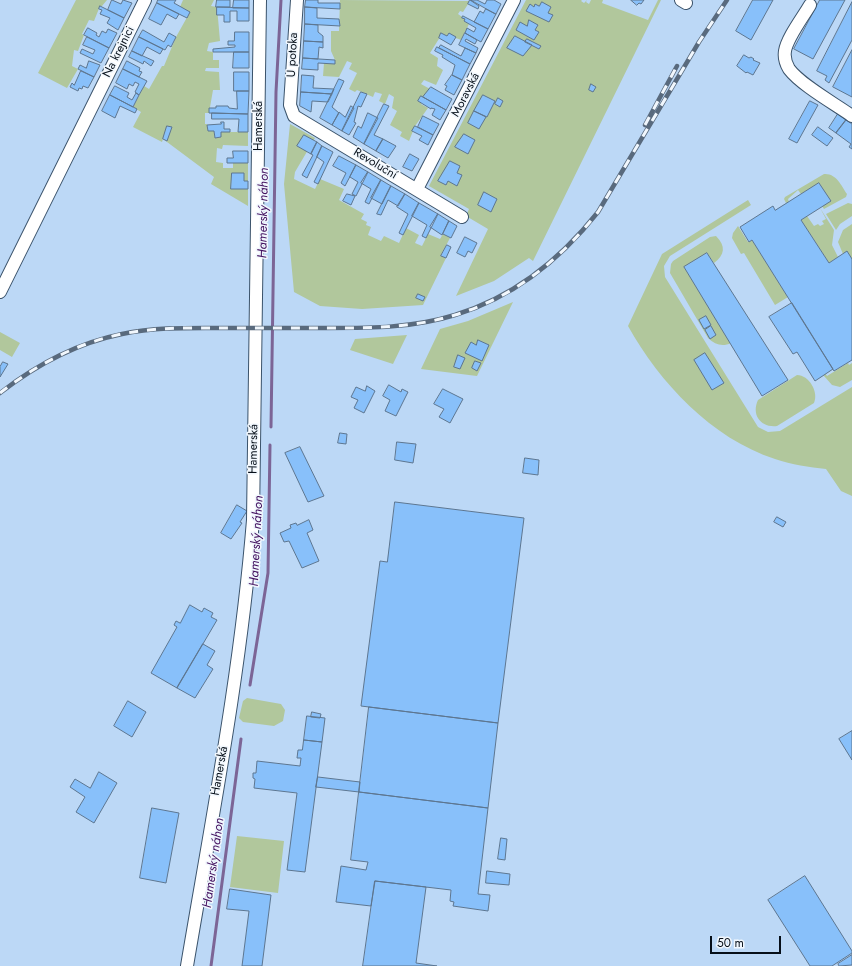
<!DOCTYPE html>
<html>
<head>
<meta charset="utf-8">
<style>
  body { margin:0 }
  #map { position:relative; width:852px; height:966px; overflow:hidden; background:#bcd8f6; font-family:Jost,sans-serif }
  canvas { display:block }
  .scale { position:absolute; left:710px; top:936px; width:71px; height:18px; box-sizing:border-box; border:2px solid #060f19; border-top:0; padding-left:5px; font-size:12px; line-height:14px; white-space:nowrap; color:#060f19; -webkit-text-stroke:3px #f1f7fd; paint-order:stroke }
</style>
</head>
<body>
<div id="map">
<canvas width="852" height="966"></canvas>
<div class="scale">50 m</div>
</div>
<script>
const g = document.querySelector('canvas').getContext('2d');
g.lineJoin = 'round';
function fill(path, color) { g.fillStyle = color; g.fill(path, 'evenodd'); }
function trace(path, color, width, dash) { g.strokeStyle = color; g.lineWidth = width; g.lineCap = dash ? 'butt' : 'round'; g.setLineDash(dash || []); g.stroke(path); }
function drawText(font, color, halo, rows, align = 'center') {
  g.font = font + ' Jost,sans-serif'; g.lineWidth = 3; g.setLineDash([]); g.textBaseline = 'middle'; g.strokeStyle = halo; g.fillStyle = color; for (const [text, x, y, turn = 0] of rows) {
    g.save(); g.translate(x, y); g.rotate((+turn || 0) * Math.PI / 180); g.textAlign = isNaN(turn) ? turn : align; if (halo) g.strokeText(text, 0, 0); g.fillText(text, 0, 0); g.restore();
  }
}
const green = new Path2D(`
  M76 0H107L102 6H100L94 21 89 20 82 34 84 35 78 51 74 50 72 66 78 69 67 88 38 73Z
  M183 0H214L211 6 217 7 220 41 209 43 207 51 213 52V60H219V68H206L205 71 219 72 220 90H213L209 113H205V124H207L208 131H214L215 138 221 137V132H248V146L223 145 222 149 217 148 216 162 223 163V168H233V163H248V181H244V173H232L231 188 248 189V206L211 184 214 177 163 139 162 142 133 127 141 112 133 107 144 86 149 89 162 66H164L176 37 190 12 180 7Z
  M340 0 470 1 463 12 460 11 458 14 465 19 464 21 469 24 461 40C455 37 449 38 442 34L430 53 438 58 437 66 443 70 436 85 424 80 421 84 430 89 421 104 428 108 415 126 409 141 400 136 402 132 390 125 397 111 392 108 394 97 389 94 385 104 379 101 382 94 375 92 373 97 357 90 355 92 349 89 357 73 349 69 352 63 347 61 339 77 323 76 324 63H335V60L331 51V31H339Z
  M526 0H582L581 1 584 3 587 0 586 2 589 4 591 0H603L602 3 648 20 658 0H661L533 261 529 258 494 281 456 296 488 229 466 216 469 209 429 186Z
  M290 124 315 138 295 172 294 179 315 189 320 179 344 189 339 200 364 214 361 219 367 222 366 225 371 227 368 235 381 241 384 236 399 243 406 228 419 235 415 243 422 246 428 234 440 239 443 234 450 238 441 255 446 258 423 305 362 309 320 306 294 292 284 184Z
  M824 174C836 173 841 185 847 194L846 197 824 209 822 206 830 201 819 183 801 194 798 190 788 199 789 202 786 203 784 199 785 197Z
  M748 200 751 205 670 256 664 266 665 277 758 427 768 432 780 431 852 387V496L841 491 826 469C809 467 792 465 775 459 711 438 660 383 628 326L662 254Z
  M848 203 852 204V216L840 224 836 230 826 214Z
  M820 208 834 230 832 245 838 257 829 263 801 220 807 216 814 226 818 224 820 226 824 224 822 221 826 219Z
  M852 224V259L843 254 838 242 843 230Z
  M738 226 748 242 752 240 788 297 775 305 744 253 741 254 732 238 733 233Z
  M716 236C726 246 725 255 714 263L707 253 684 267 731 343C723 347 715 345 708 338L670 273 671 264 673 261 710 237Z
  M513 302 477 376 421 369 440 329 468 321Z
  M0 332 20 343 12 357 0 350Z
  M407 335 393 364 350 350 355 339Z
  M848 363 849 365 852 363V380L840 387 832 385 824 376 825 373 827 376Z
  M797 375C809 375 819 392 814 403L777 426C761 428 751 415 758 400Z
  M247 698 281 704 285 710 283 721 274 726 243 722 239 718 243 701Z
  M237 836 284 841 278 893 230 887Z`);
const stream = new Path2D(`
  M271 427 276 92 281 0
  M250 685 268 573 270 445
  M211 966 241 739`);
const building = new Path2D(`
  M112 0 121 4 123 0 132 3 124 18 108 10Z
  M158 0H176L174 3 190 12 187 18 157 3Z
  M217 0H230V7H216Z
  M234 0H249V8H233Z
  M306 0H318V3H340V9L305 7Z
  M470 0 479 6 478 9 468 4Z
  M471 0H477L485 4 487 0H494L501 4 496 14Z
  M631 0H644L641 4 639 3 637 5Z
  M753 0H773L751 40 736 31Z
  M820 0H845L813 59 794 49Z
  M542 2 551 7 548 13 553 15 549 22 526 11 530 4 534 7 535 4 539 6Z
  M852 2V40L829 83 825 80 827 76 817 71Z
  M157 3 179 14 176 19 167 14 161 25 149 19Z
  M100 6 124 18 118 30 107 23 110 18 100 14 102 10 99 9Z
  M217 7 249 8V21H237V11H230V22H224V15H217Z
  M305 7 317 8V18L339 19 340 26 305 24Z
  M486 9 496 14 488 29 474 22 480 11 483 13Z
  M463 16 488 29 481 42 465 33 467 28 474 32 476 28 464 21 465 19 462 18Z
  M529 20 538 25 535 30 539 32 534 40 516 30 520 22 527 26Z
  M305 24 318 25V32L323 36V42L304 41Z
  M88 28 97 33 96 35 99 37 102 31 106 33 108 29 117 33 109 48 84 35Z
  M143 30 164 42 169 33 176 37 171 47 168 45 165 50 139 37Z
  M235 32H249V52H213V49L235 47V45H228V41H234Z
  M441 33 447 36 449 33 456 37 451 45 439 38Z
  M465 33 477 40 475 44 466 39 465 41 478 48 476 53 459 45Z
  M515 36 532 45 523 56 507 48Z
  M87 37 109 48 101 63 80 53 82 49 93 54 95 50 83 45Z
  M139 37 163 49 160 54 147 47 142 56 132 51Z
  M527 39 541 46 539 49 525 42Z
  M304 41 323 42V48L319 47 318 59 303 58Z
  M441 45 461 56 465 48 476 53 470 64 439 48Z
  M437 47 470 64 462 80 452 75 455 65 442 57 443 55 435 51Z
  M852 50V97L833 87Z
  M132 51 154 61 151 66 144 61 143 64 129 57Z
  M234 52H249V68H233Z
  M744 55 749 58 751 57 754 59 753 60 760 63 753 75 747 72 746 73 737 66Z
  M303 58 335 60V64L318 63V70L302 69Z
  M89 61 100 65 94 77 78 69 80 65 86 68Z
  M127 61 140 68 139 71 142 72 139 77 123 69Z
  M123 69 147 81 139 95 135 92 139 84 135 82 133 86 129 84 127 89 116 83Z
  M81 71 94 77 88 88 83 86 82 89 79 88 78 91 70 87 72 83 74 85Z
  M234 72H249V91H234Z
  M302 75 314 76 313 88 334 89 332 94 301 92Z
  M452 75 462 80 454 95 445 90 447 86 445 85Z
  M339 79 344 81 332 107 339 113 332 125 320 118Z
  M591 84 596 87 593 92 589 90Z
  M115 86 129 93 127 97 132 100 136 93 139 95 133 107 110 95Z
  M431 87 452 99 446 110 423 97Z
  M237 91H249L248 114 209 113V108H216V106H228L229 108 237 109Z
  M301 92 332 94 328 102 312 101 311 112 300 106Z
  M361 92 367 94 361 107 358 106 354 122 356 123 349 135 342 131Z
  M110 95 137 109 135 113 120 106 115 118 102 111Z
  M483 95 495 101 487 117 474 111Z
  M421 96 446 110 440 120 432 115 435 109 431 108V109L418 101Z
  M498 98 503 101 500 107 495 104Z
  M810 101 818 105 797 143 789 139Z
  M384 104 389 106 374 135 383 139 376 151 364 144Z
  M351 106 354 108 342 131 332 125 339 112 345 117Z
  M474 111 486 117 479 129 468 123Z
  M212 113 248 114V132H238L239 119H212Z
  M368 113 378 118 364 144 353 137 358 126 361 128Z
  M838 114 846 120 836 133 829 128Z
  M423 116 439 124 433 135 418 127Z
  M846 120 852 124V149L849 147 851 144 836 133Z
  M221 122H224V129H230V132H221V137L215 138 214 131H208L207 125 221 124Z
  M167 126 172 127 167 141 163 139Z
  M415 126 433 135 428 145 419 140 422 136 412 131Z
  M818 127 833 138 827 146 812 135Z
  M464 134 475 140 468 154 455 147Z
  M304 135 317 142 311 154 297 146Z
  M383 139 396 146 388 158 376 151Z
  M317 142 322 146 307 178 302 175 313 155 311 154Z
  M322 146 333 152 318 184 314 182 324 162 317 157Z
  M233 151H248V163H227V158H233Z
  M410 154 419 159 412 171 403 167Z
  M339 156 356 165 345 186 341 183 346 173 333 166Z
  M450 161 460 166 457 173 462 175 457 186 448 181 446 185 438 181Z
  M356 165 368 172 356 196 352 194 358 182 350 177Z
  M368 172 381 180 369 204 365 202 371 189 361 183Z
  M232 173H244V181H248V189H231Z
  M381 180 391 186 382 204 371 198Z
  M819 183 831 201 801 220 829 263 847 251 852 259V360L834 371 752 240 749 242 740 227 773 206 775 210Z
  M391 186 405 194 398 206 388 200 381 215 377 214Z
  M484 192 497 199 491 212 478 205Z
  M347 194 355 196 351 205 343 201Z
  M405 194 419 203 403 235 399 233 408 214 397 207Z
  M419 203 438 214 426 238 422 236 427 225 412 216Z
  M438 214 449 221 442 235 430 227Z
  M449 221 457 226 451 238 443 234Z
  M465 237 477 243 472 253 468 251 465 257 457 253Z
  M447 245 451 247 446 258 441 256Z
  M707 253 788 380 762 396 684 267Z
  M418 294 425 297 423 301 416 298Z
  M792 303 833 369 815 381 797 352 793 354 769 317Z
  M706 316 711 325 704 329 699 320Z
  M711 326 716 335 710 339 705 330Z
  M478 340 489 345 482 361 465 353 471 342 476 345Z
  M705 353 724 383 712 390 694 360Z
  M458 355 465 358 460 369 454 367Z
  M475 361 481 363 477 371 472 368Z
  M3 362 8 364 0 377V367Z
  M389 385 401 392 402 389 408 392 396 416 385 411 390 400 383 396Z
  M367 386 375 391 364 413 354 408 358 400 351 397 356 387 365 391Z
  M443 389 463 399 450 423 439 417 444 409 434 404Z
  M340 433 347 434 346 444 338 443Z
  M397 442 416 444 413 463 395 460Z
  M300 447 324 496 308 502 285 453Z
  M525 458 539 460 538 475 523 473Z
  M395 502 524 518 498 723 361 706 380 561 387 562Z
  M237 505 247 511 240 522 242 523 231 539 221 533Z
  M777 517 786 522 783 527 774 522Z
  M309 520 313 530 307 533 319 561 302 568 289 541 284 542 280 533 291 528 290 525 296 523 297 525Z
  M190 605 202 612 204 608 213 613 211 617 217 620 177 688 151 673 177 627 174 625 176 621 180 623Z
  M203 644 215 651 207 665 213 669 195 698 177 688Z
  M128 701 146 712 132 737 114 726Z
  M369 707 498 723 488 808 359 792Z
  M312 712 321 714 320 718 311 717Z
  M307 716 325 718 322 742 304 740Z
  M852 731V760L839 739Z
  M304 740 322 742 305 872 287 870 297 793 254 788 255 779 253 778V773H256L257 761 300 766 301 758H297L298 750H302Z
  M99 772 117 783 94 823 76 812 85 797 70 787 75 779 90 788Z
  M318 777 360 782 359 792 316 787Z
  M359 792 488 808 478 894 490 895 488 911 453 906 454 902 450 901 451 890 375 881 371 906 336 902 341 866 366 870 368 862 351 860Z
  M152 808 179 813 166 883 140 878Z
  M501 838 507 839 505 860 498 859Z
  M487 871 510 874 509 885 486 883Z
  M805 876 852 951V953L832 966H810L768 900Z
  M375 881 426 887 416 963 437 966H363Z
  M230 889 271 895 262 966H242L249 911 227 909Z
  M852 955V965L839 966 838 964Z`);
const minor = new Path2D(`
  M297 0 290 105 294 116 462 217
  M681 0 686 3
  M810 5C803 17 787 38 785 51 784 57 786 64 789 69 801 85 835 104 852 116
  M417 189 514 0
  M0 292 145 0
  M187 966C212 818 241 670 253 520L260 0`);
const rail = new Path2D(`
  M645 125 677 66
  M0 393C36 365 77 343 122 334 156 327 190 328 223 328 258 328 293 328 328 328 371 328 413 328 455 315 514 297 560 260 598 212L699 42 727 0`);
const streetNames = [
  ["Na krejnici",119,52,-63],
  ["U potoka",293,55,-87],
  ["Moravská",466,95,-63],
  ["Hamerská",259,126,-90],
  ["Revoluční",375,164,31],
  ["Hamerská",254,449,-89],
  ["Hamerská",220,771,-80]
];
const waterNames = [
  ["Hamerský náhon",264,213,-89],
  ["Hamerský náhon",257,541,-87],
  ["Hamerský náhon",214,863,-82]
];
fill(green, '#b1c79c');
trace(stream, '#7c6596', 3);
fill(building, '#88c0fa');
trace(building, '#5d7690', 1);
trace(minor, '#3b536b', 14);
trace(minor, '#fff', 12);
trace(rail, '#596a7d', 4.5);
trace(rail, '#f1f7fd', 3, [9]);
drawText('12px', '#060f19', '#f1f7fd', streetNames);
drawText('italic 13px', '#42105f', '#f1f7fd', waterNames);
</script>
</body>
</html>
